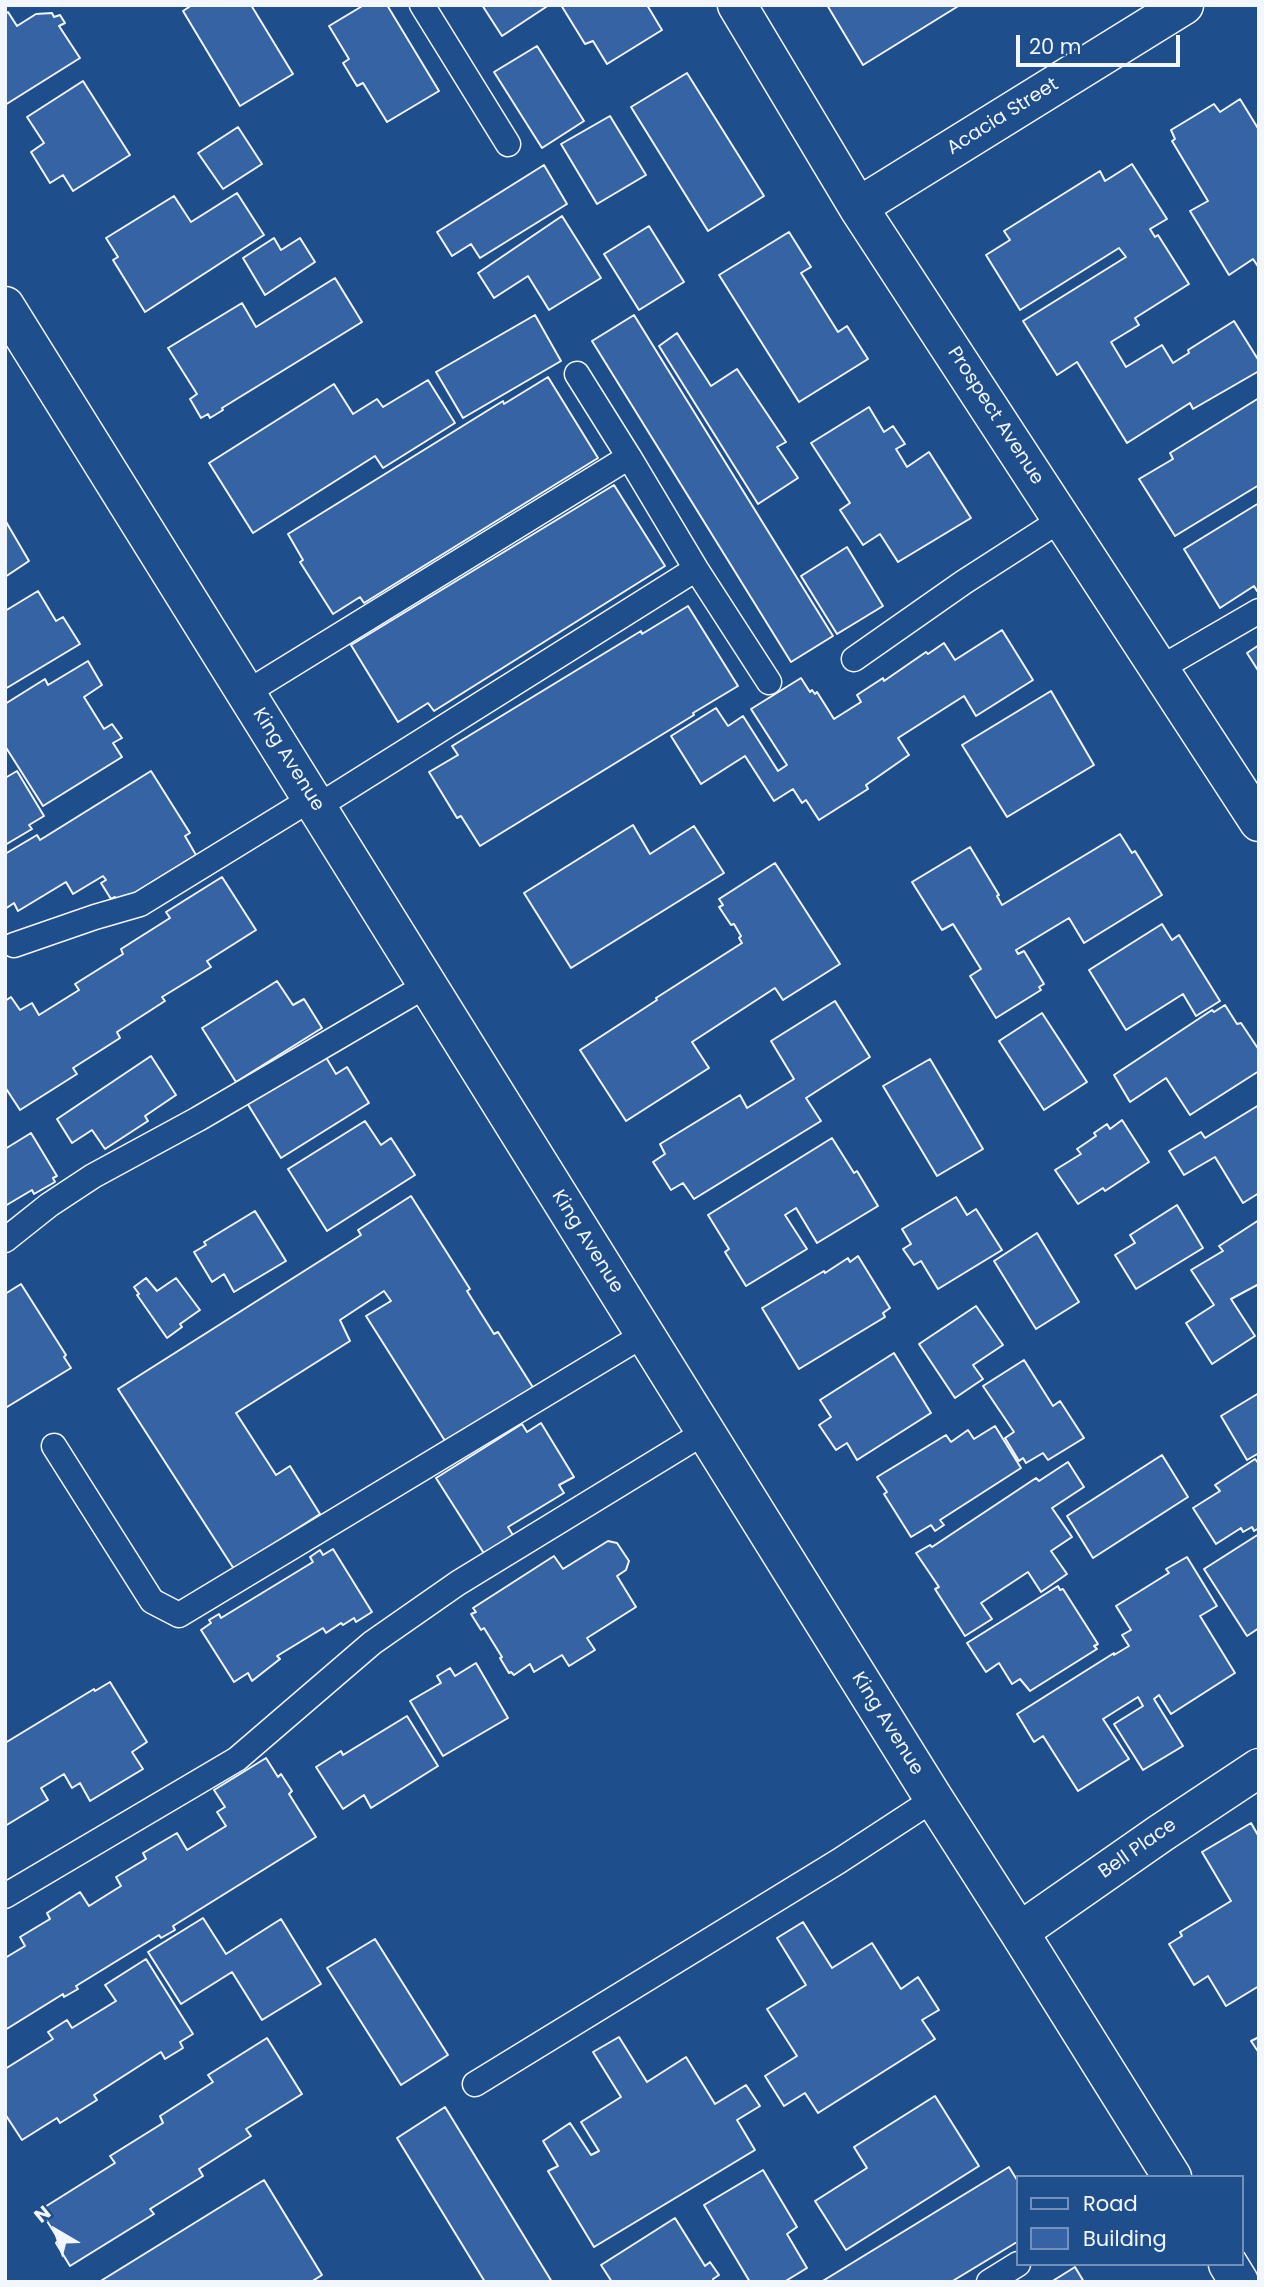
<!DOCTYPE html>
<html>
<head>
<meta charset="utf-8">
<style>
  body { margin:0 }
  #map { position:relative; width:1264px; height:2287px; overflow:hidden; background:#1f4e8c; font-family:Poppins,sans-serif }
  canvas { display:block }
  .frame { position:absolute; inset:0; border:7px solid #f2f6ff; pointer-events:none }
  .legend { position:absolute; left:1016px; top:2175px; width:228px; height:91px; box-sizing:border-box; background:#1f4e8c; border:2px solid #7391ba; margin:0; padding:9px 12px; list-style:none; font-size:21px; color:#f2f6ff }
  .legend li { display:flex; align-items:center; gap:14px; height:35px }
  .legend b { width:35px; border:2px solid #7391ba }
  .north { position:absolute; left:21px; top:2196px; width:70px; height:70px; -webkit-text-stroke:5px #1f4e8c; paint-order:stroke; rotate:321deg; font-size:19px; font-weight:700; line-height:28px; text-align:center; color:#f2f6ff }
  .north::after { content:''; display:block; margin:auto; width:24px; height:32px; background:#f2f6ff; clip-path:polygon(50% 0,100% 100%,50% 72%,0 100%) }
  .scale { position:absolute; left:1016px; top:35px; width:164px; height:32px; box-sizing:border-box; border:4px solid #f2f6ff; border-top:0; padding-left:9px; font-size:21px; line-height:24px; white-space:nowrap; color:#f2f6ff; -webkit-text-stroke:5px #1f4e8c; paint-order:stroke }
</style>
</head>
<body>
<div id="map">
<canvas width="1264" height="2287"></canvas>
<div class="frame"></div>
<ul class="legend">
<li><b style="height:9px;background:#1f4e8c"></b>Road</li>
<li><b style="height:19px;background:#3563a3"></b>Building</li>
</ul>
<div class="north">N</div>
<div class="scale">20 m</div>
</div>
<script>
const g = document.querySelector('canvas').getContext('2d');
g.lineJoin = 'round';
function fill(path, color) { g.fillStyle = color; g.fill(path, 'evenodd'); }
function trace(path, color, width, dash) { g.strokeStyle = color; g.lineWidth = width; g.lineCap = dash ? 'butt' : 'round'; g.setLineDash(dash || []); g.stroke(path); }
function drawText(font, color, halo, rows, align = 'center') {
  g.font = font + ' Poppins,sans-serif'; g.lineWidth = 5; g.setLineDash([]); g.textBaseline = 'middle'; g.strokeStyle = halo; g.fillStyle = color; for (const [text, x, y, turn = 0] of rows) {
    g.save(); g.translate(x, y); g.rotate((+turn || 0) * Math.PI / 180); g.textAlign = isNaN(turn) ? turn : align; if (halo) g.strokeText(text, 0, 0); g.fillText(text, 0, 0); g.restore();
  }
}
const building = new Path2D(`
  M192 5H251L293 74 240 106 183 11Z
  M364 5H387L439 91 387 122 363 83 357 86 343 63 349 59 329 26Z
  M482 5H549L502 36Z
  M561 5H647L662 30 607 64 593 41 585 44Z
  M827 5H960L863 65Z
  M8 12 17 26 36 14 52 13 54 17 60 15 65 23 59 26 80 58 5 105V14Z
  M537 46 584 121 542 148 494 72Z
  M687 73 764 196 708 231 631 107Z
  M83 81 130 155 73 191 63 175 50 183 31 152 44 143 27 117Z
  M1240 99 1259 130V268L1253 259 1229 275 1190 211 1208 201 1172 141 1175 139 1171 130 1214 104 1220 112Z
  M610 116 646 175 597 204 561 144Z
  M238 127 262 164 223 189 198 153Z
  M1132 164 1167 219 1150 229 1155 237 1158 235 1189 284 1135 318 1139 325 1111 342 1126 367 1162 345 1173 363 1189 353 1188 350 1234 321 1259 361V371L1193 409 1190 403 1127 443 1077 362 1057 375 1023 321 1126 257 1119 248 1020 310 986 255 1010 240 1004 231 1100 171 1105 181Z
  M544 165 567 204 480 258 471 244 452 256 437 232Z
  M237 193 264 235 145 312 113 260 118 257 106 238 174 196 191 222Z
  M562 216 601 278 549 310 528 276 494 298 478 273Z
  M649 226 684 282 639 310 604 254Z
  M789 232 811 267 801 273 838 332 847 326 868 359 799 402 719 275Z
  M274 238 281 250 300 238 315 262 265 295 243 258Z
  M335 278 362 322 222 408 223 410 210 418 208 414 201 418 190 399 197 394 168 348 242 303 256 327Z
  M535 315 561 361 463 418 436 372Z
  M634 315 833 636 791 662 592 341Z
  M677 333 711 386 737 369 786 442 777 447 798 478 758 504 659 346Z
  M548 377 598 458 364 603 360 597 333 614 300 562 303 560 288 534 503 401 504 404Z
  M428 380 455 423 383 468 375 456 253 533 209 463 334 384 353 414 377 399 383 407Z
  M1259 398V485L1175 536 1139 479 1173 459 1170 453Z
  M869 407 884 432 893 426 905 444 896 449 907 467 929 452 971 518 898 562 880 534 863 545 840 510 850 503 811 443Z
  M614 485 665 566 434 711 428 703 398 722 351 645Z
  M1259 503V590L1257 591 1254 586 1220 608 1184 549Z
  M5 520 29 561 5 577Z
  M847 547 883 606 837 634 801 576Z
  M38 591 56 621 63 617 80 644 5 689V611Z
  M688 606 738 686 693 713 694 715 480 846 461 816 457 818 429 772 458 755 452 746 641 631 642 634Z
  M1002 630 1033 680 976 716 964 696 898 738 909 755 866 785 868 789 819 820 806 800 802 803 793 789 774 801 745 756 701 784 671 736 716 708 728 726 743 716 778 771 787 765 751 709 801 678 810 692 812 690 815 694 817 692 834 719 861 702 857 695 883 678 884 681 926 652 928 654 944 643 955 660Z
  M1259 645V672L1247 653Z
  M88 661 102 685 84 697 104 729 112 724 122 738 113 743 122 757 43 806 5 746V704L45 679 48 685Z
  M1051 691 1094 765 1007 817 962 745Z
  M17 771 44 816 29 825 32 829 5 845V778Z
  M151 771 190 833 185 836 196 855 118 903 115 897 111 899 101 883 106 880 103 876 73 894 66 882 18 911 14 903 5 909V854L37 835 40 840Z
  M633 825 650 854 694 826 724 873 571 968 524 893Z
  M1120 834 1132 853 1135 851 1162 895 1084 943 1069 918 1016 950 1018 954 1024 951 1044 984 1039 987 1041 990 996 1018 970 976 981 969 953 924 942 930 912 882 970 847 999 895 997 896 1002 905Z
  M775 863 840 964 783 1000 775 988 692 1042 709 1068 626 1121 580 1050 657 1000 656 998 742 943 739 938 741 936 734 924 731 925 719 907 723 905 719 899Z
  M222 877 256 930 207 961 211 967 162 997 165 1001 117 1032 120 1038 73 1068 77 1074 20 1110 5 1087V1001L11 997 20 1010 32 1003 39 1015 79 990 75 984 123 954 121 949 170 918 166 912Z
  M1162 924 1172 940 1179 935 1220 1001 1196 1016 1183 994 1126 1030 1089 970Z
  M277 981 293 1005 304 999 322 1028 236 1082 202 1028Z
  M835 1001 870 1057 806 1098 821 1121 694 1199 683 1183 671 1190 653 1162 665 1154 660 1144 740 1095 747 1108 794 1079 771 1041Z
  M1225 1005 1237 1024 1241 1023 1259 1050V1071L1190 1115 1166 1078 1130 1102 1114 1075 1212 1010 1214 1012Z
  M1042 1013 1087 1082 1044 1110 999 1041Z
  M324 1054 336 1074 347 1067 369 1103 281 1158 247 1103Z
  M151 1056 176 1095 145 1116 148 1121 105 1149 92 1130 72 1143 57 1119Z
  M930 1059 983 1149 937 1176 883 1086Z
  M1259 1105V1193L1243 1203 1215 1157 1184 1175 1169 1151 1201 1132 1205 1138Z
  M1122 1120 1149 1162 1105 1191 1103 1188 1078 1204 1055 1170 1081 1154 1077 1149 1096 1136 1094 1133 1107 1124 1110 1129Z
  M365 1121 381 1145 391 1138 415 1175 327 1231 288 1169Z
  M31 1133 57 1176 53 1178 55 1182 34 1194 32 1190 5 1206V1149Z
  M832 1138 854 1173 857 1171 878 1206 817 1243 796 1208 785 1215 807 1249 746 1286 725 1252 729 1249 708 1215Z
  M411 1196 470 1289 467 1291 494 1334 498 1332 534 1389 447 1444 366 1316 391 1301 384 1291 340 1320 350 1341 236 1413 276 1475 290 1466 320 1514 234 1569 118 1389 361 1235 358 1230Z
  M956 1197 967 1215 976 1209 1002 1250 938 1289 921 1261 914 1265 903 1249 911 1244 902 1229Z
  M1177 1205 1203 1248 1136 1289 1115 1255 1135 1243 1130 1235Z
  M255 1211 286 1261 234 1292 224 1274 212 1282 194 1252 206 1245 204 1242Z
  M1259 1220V1284L1231 1299 1255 1336 1212 1364 1186 1323 1214 1305 1191 1270 1223 1251 1219 1246Z
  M1037 1233 1079 1302 1036 1329 994 1261Z
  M858 1256 890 1308 883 1313 885 1317 799 1369 762 1308 824 1271 825 1273 848 1258 850 1262Z
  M146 1278 157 1291 176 1278 200 1310 180 1324 182 1327 167 1338 137 1295 139 1294 134 1287Z
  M21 1284 66 1355 64 1357 71 1368 7 1407 5 1404V1294Z
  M976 1306 1003 1345 973 1365 983 1379 955 1398 919 1344Z
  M894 1353 931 1413 857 1460 847 1443 836 1450 819 1425 831 1417 820 1400Z
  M1024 1360 1053 1406 1060 1401 1084 1438 1048 1460 1043 1453 1026 1463 1023 1458 1019 1461 1005 1438 1014 1432 983 1386Z
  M1259 1393V1453L1247 1460 1221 1416Z
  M541 1423 574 1477 559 1485 564 1493 508 1527 514 1537 485 1555 436 1478 522 1424 527 1432Z
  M995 1426 1021 1468 940 1520 944 1525 935 1531 931 1525 911 1537 884 1494 887 1492 877 1477 946 1435 951 1442 968 1430 974 1439Z
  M1162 1455 1188 1497 1093 1558 1067 1516Z
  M1255 1459 1259 1464V1528L1254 1531 1252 1527 1243 1532 1241 1528 1216 1544 1193 1508 1220 1491 1215 1485Z
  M1068 1462 1084 1487 1052 1508 1072 1537 1051 1551 1067 1574 1041 1592 1028 1572 981 1603 992 1619 965 1636 935 1589 939 1587 916 1553 930 1545 932 1547 1036 1478 1039 1481Z
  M1259 1534V1628L1247 1636 1204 1569Z
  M608 1541 617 1543 629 1561 626 1570 617 1576 636 1607 587 1638 595 1650 569 1666 562 1655 534 1672 530 1664 514 1675 511 1672 509 1673 500 1658 502 1657 484 1628 481 1630 471 1614 476 1612 473 1608 554 1556 563 1569Z
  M333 1549 372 1612 356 1622 354 1618 343 1625 341 1623 326 1633 323 1628 277 1656 280 1659 252 1681 248 1673 234 1682 201 1630 211 1623 209 1620 219 1614 221 1618 313 1562 310 1557 320 1550 323 1555Z
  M1187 1557 1217 1606 1200 1616 1235 1673 1171 1714 1159 1695 1154 1699 1183 1746 1143 1770 1114 1724 1143 1706 1138 1697 1103 1719 1129 1759 1078 1791 1043 1736 1034 1742 1017 1714 1114 1653V1655L1129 1646 1122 1635 1131 1630 1116 1606 1169 1573 1166 1569Z
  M1058 1586 1060 1590 1063 1589 1098 1644 1094 1646 1097 1649 1030 1691 1020 1679 1012 1684 999 1663 986 1672 967 1643Z
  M476 1663 508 1718 443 1756 410 1701 441 1683 437 1676 450 1668 455 1676Z
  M110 1682 147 1742 132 1752 143 1769 90 1801 80 1783 72 1788 64 1774 41 1788 48 1800 5 1826V1743L94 1689 95 1691Z
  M407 1716 438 1766 371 1808 364 1795 343 1809 316 1767 341 1751 343 1755Z
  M266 1758 278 1777 281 1774 292 1791 289 1794 316 1837 173 1926 175 1930 161 1938 159 1935 76 1986 78 1989 64 1997 63 1994 5 2030V1958L25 1946 20 1937 50 1919 47 1913 80 1892 89 1906 121 1886 116 1877 146 1859 143 1853 177 1833 187 1850 226 1826 217 1812 225 1807 214 1790Z
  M1251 1823 1259 1837V1986L1226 2006 1208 1976 1194 1985 1169 1944 1182 1936 1180 1932 1231 1901 1202 1852Z
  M203 1918 226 1954 281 1919 321 1984 262 2020 232 1972 181 2004 148 1952Z
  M803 1922 832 1968 872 1943 901 1989 918 1977 939 2010 922 2020 935 2039 818 2113 805 2093 784 2106 765 2076 797 2056 767 2009 806 1985 777 1938Z
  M375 1939 448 2055 401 2085 327 1968Z
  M146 1959 193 2034 180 2042 183 2048 165 2059 161 2052 94 2095 97 2100 60 2123 57 2118 22 2140 5 2114V2069L53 2039 48 2032 67 2020 72 2028 116 2001 105 1985Z
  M619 2037 647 2082 686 2057 715 2104 746 2085 760 2106 737 2120 755 2150 594 2247 548 2171 558 2166 543 2141 570 2123 591 2155 599 2151 581 2122 621 2097 593 2052Z
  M1259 2037V2053L1251 2041Z
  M267 2038 302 2094 246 2129 251 2136 199 2169 203 2176 150 2209 154 2214 70 2266 56 2243 59 2240 40 2210 115 2163 110 2156 163 2123 160 2116 213 2082 208 2075Z
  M935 2096 979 2166 846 2250 815 2201 867 2168 854 2147Z
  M445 2107 552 2282H485L397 2138Z
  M1009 2167 1017 2180V2242L951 2282H821Z
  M763 2170 797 2227 787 2234 807 2268 784 2282H750L704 2205Z
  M264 2180 322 2275 311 2282H99Z
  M675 2218 705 2266 710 2262 719 2275 713 2279 714 2282H612L601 2265Z
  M1075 2267 1084 2282H1051Z`);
const service = new Path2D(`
  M422 5 508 144
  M577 374 629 457
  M696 569 769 682
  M854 659 964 582 1062 519
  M1159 669 1259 611
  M246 693 629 457 696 569 317 807
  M14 945 95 917 140 904 311 799
  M5 1240 49 1205 93 1176 198 1119 427 985
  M54 1446 152 1601 179 1615 645 1334
  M5 1896 237 1759 372 1643 458 1583 705 1432
  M475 2084 839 1861 934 1799
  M989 2282 1018 2264`);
const minor = new Path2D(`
  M737 5 858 207 1259 822
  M858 207 1184 5
  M5 306 934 1799 1019 1932 1172 2177
  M1019 1932 1161 1833 1259 1768
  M1228 2264 1239 2282`);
const streetNames = [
  ["Acacia Street",1003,117,-32],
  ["Prospect Avenue",995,416,57],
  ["King Avenue",288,760,58],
  ["King Avenue",587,1242,58],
  ["King Avenue",887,1724,58],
  ["Bell Place",1138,1849,-35]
];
fill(building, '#3563a3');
trace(building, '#f2f6ff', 2);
trace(service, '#f2f6ff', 27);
trace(minor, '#f2f6ff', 41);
trace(service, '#1f4e8c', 24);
trace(minor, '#1f4e8c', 38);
drawText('19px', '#f2f6ff', '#1f4e8c', streetNames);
</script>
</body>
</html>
